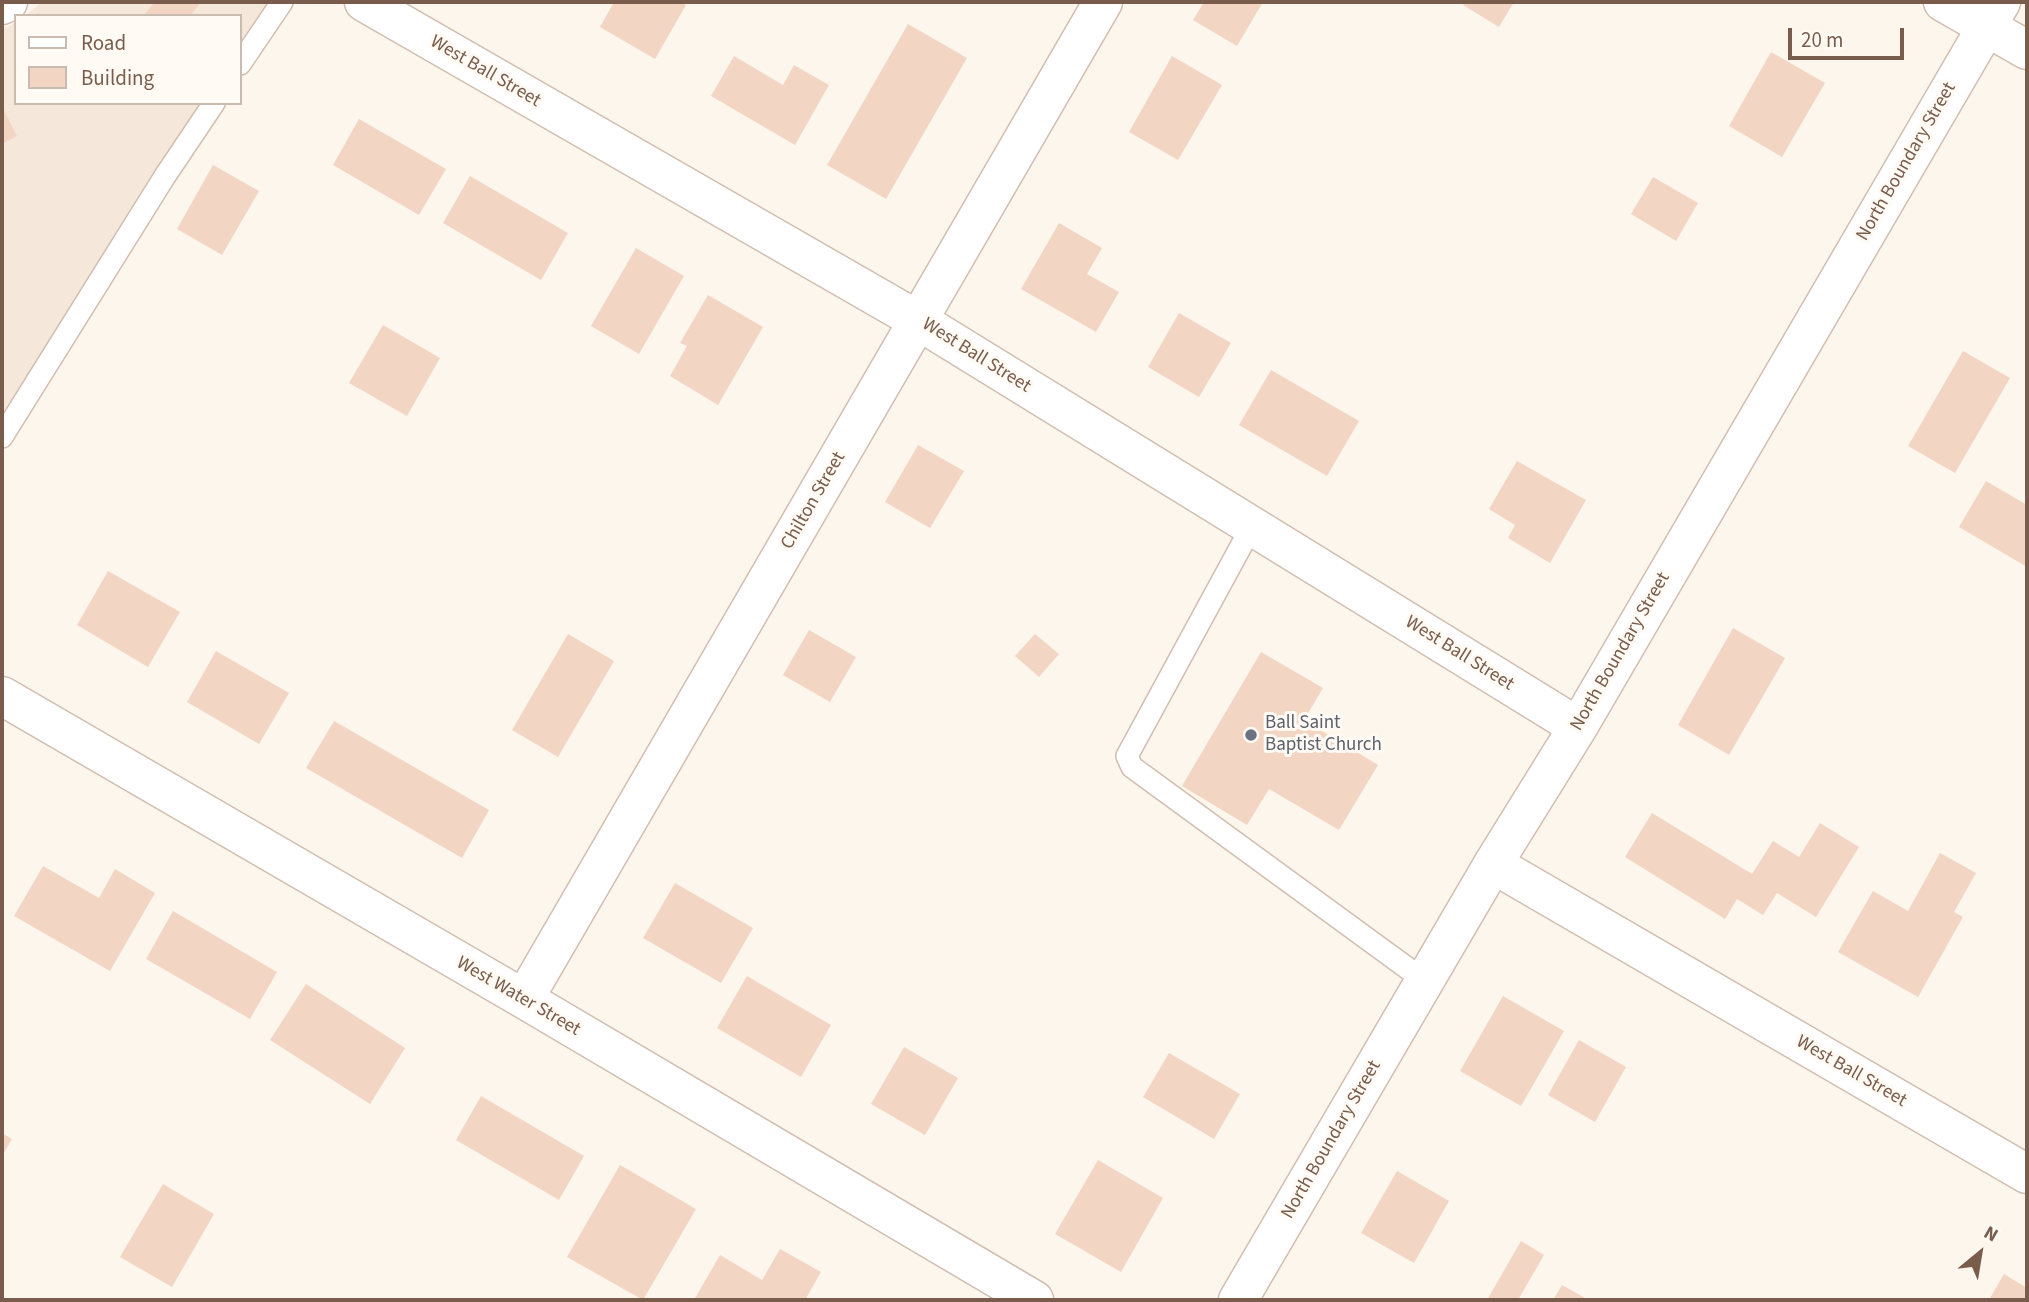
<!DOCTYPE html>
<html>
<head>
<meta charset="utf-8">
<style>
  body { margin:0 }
  #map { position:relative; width:2029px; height:1302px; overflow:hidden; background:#fdf6ec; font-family:"Source Sans 3",sans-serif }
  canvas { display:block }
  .frame { position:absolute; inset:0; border:4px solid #7a5c4d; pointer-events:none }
  .legend { position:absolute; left:14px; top:14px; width:228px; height:91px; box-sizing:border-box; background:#fffaf3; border:2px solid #cabbb1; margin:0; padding:9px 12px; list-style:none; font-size:21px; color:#7a5c4d }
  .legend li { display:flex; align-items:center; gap:14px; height:35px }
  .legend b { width:35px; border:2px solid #cabbb1 }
  .north { position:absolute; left:1945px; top:1218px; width:70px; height:70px; -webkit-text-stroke:5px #fffaf3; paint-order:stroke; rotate:30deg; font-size:19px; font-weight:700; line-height:28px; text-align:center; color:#7a5c4d }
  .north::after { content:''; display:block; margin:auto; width:24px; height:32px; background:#7a5c4d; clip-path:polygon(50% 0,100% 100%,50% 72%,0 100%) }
  .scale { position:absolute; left:1788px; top:28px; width:116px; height:32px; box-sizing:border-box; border:4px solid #7a5c4d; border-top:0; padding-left:9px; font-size:21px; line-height:24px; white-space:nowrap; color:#7a5c4d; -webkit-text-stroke:5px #fffaf3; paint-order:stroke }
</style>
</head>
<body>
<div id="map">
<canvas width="2029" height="1302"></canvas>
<div class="frame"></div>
<ul class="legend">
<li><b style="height:9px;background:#fff"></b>Road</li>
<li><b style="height:19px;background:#f3d5c3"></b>Building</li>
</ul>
<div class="north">N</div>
<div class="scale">20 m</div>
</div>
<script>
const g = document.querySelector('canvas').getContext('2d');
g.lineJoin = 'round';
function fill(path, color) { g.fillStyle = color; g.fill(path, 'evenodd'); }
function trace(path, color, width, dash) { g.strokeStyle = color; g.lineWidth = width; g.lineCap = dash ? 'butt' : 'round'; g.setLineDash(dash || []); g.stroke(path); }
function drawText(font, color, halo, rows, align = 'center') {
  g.font = font + ' "Source Sans 3",sans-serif'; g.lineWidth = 6; g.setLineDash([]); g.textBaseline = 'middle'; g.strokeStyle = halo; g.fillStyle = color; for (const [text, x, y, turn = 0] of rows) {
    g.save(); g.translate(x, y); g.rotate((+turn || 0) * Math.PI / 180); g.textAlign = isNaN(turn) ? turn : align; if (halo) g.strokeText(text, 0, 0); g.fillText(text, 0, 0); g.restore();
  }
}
const residential = new Path2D(`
  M42 2H271L240 50V16H25Z
  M16 22V103H205L2 413V30Z`);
const building = new Path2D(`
  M155 2H195L199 5 190 16H143Z
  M614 2H680L686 5 655 59 600 27Z
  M1204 2H1263L1237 46 1193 20Z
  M1466 2H1514L1499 27 1463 5Z
  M908 24 967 58 886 199 827 165Z
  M1771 52 1825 83 1782 157 1729 126Z
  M734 56 783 85 794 65 829 85 795 145 711 96Z
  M1172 56 1222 85 1178 160 1129 132Z
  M2 106 17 136 2 144Z
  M359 119 446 169 419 215 333 165Z
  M213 165 259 191 222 255 177 229Z
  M470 176 568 233 541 280 443 223Z
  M1653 177 1698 203 1676 241 1631 214Z
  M1059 223 1102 248 1087 274 1119 292 1096 332 1021 289Z
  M636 248 684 276 639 354 591 326Z
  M708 295 763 327 718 405 670 376 687 346 680 343Z
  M1179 313 1231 343 1199 397 1148 367Z
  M383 325 440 358 407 416 349 383Z
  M1963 351 2010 378 1955 473 1908 446Z
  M1271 370 1359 421 1327 476 1239 425Z
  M918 445 964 471 930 528 885 502Z
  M1517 461 1586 500 1550 563 1508 538 1515 525 1489 509Z
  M1986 481 2027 505V567L1959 527Z
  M108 571 180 612 148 667 77 625Z
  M1733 628 1785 658 1729 755 1678 725Z
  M809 630 856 657 830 702 783 675Z
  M568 634 614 661 558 757 512 730Z
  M1035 634 1059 654 1039 677 1015 656Z
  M216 651 289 693 259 744 187 702Z
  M1261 652 1323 688 1304 720 1378 765 1339 830 1269 789 1247 825 1182 786Z
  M334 721 489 810 462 858 306 768Z
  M1652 813 1752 874 1773 841 1799 857 1820 823 1859 847 1816 917 1777 893 1763 915 1737 899 1725 919 1625 857Z
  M1940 853 1976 873 1954 912 1963 917 1918 997 1838 952 1873 891 1908 911Z
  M43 866 99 898 115 869 155 893 110 971 14 916Z
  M675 883 753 928 721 983 643 938Z
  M173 911 277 972 250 1019 146 959Z
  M747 976 831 1025 801 1077 717 1028Z
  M306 984 405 1048 370 1104 270 1040Z
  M1503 996 1564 1031 1521 1106 1460 1071Z
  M1579 1040 1626 1067 1595 1122 1548 1095Z
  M904 1047 958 1078 925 1135 871 1104Z
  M1169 1053 1240 1094 1214 1139 1143 1097Z
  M481 1096 584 1156 559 1200 456 1140Z
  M2 1133 12 1139 2 1156Z
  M1098 1160 1163 1198 1121 1272 1055 1234Z
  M620 1165 696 1209 643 1300 567 1257Z
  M1397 1171 1449 1201 1414 1263 1361 1233Z
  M163 1184 214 1214 172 1287 120 1257Z
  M1521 1241 1544 1255 1518 1300H1487Z
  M780 1249 821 1272 805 1300H694L720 1255 762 1280Z
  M2004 1274 2027 1288V1300H1989Z
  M1562 1285 1585 1298 1583 1300H1553Z`);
const lane = new Path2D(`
  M240 64 282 2
  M2 437 165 176 214 103
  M1252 526 1127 756 1132 767 1425 981`);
const street = new Path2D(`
  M364 2 919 321 1578 727
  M1943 2 2027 50
  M2 5 8 2
  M2 696 524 999 1034 1300
  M1493 864 2027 1174
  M524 999 1103 2
  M1238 1300 1493 864 1578 727 2001 2`);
const markers = [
  [1251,735,7,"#6b7280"]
];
const streetNames = [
  ["West Ball Street",485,72,30],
  ["North Boundary Street",1907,162,-60],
  ["West Ball Street",976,356,32],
  ["Chilton Street",814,501,-60],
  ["North Boundary Street",1621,652,-60],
  ["West Ball Street",1459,654,32],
  ["West Water Street",518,997,30],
  ["West Ball Street",1851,1072,30],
  ["North Boundary Street",1332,1140,-60]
];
const worshipNames = [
  ["Ball Saint",1265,724],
  ["Baptist Church",1265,746]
];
fill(residential, '#f5e8da');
fill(building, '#f3d5c3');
trace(lane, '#d1beb0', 24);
trace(street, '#d1beb0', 41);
trace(lane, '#fff', 21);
trace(street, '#fff', 38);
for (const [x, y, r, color] of markers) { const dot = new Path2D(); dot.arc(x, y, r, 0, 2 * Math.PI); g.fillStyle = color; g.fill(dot); trace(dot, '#fffaf3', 2.5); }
drawText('19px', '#7a5c4d', '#fffaf3', streetNames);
drawText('19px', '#5b616d', '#fffaf3', worshipNames, 'left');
</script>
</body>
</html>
